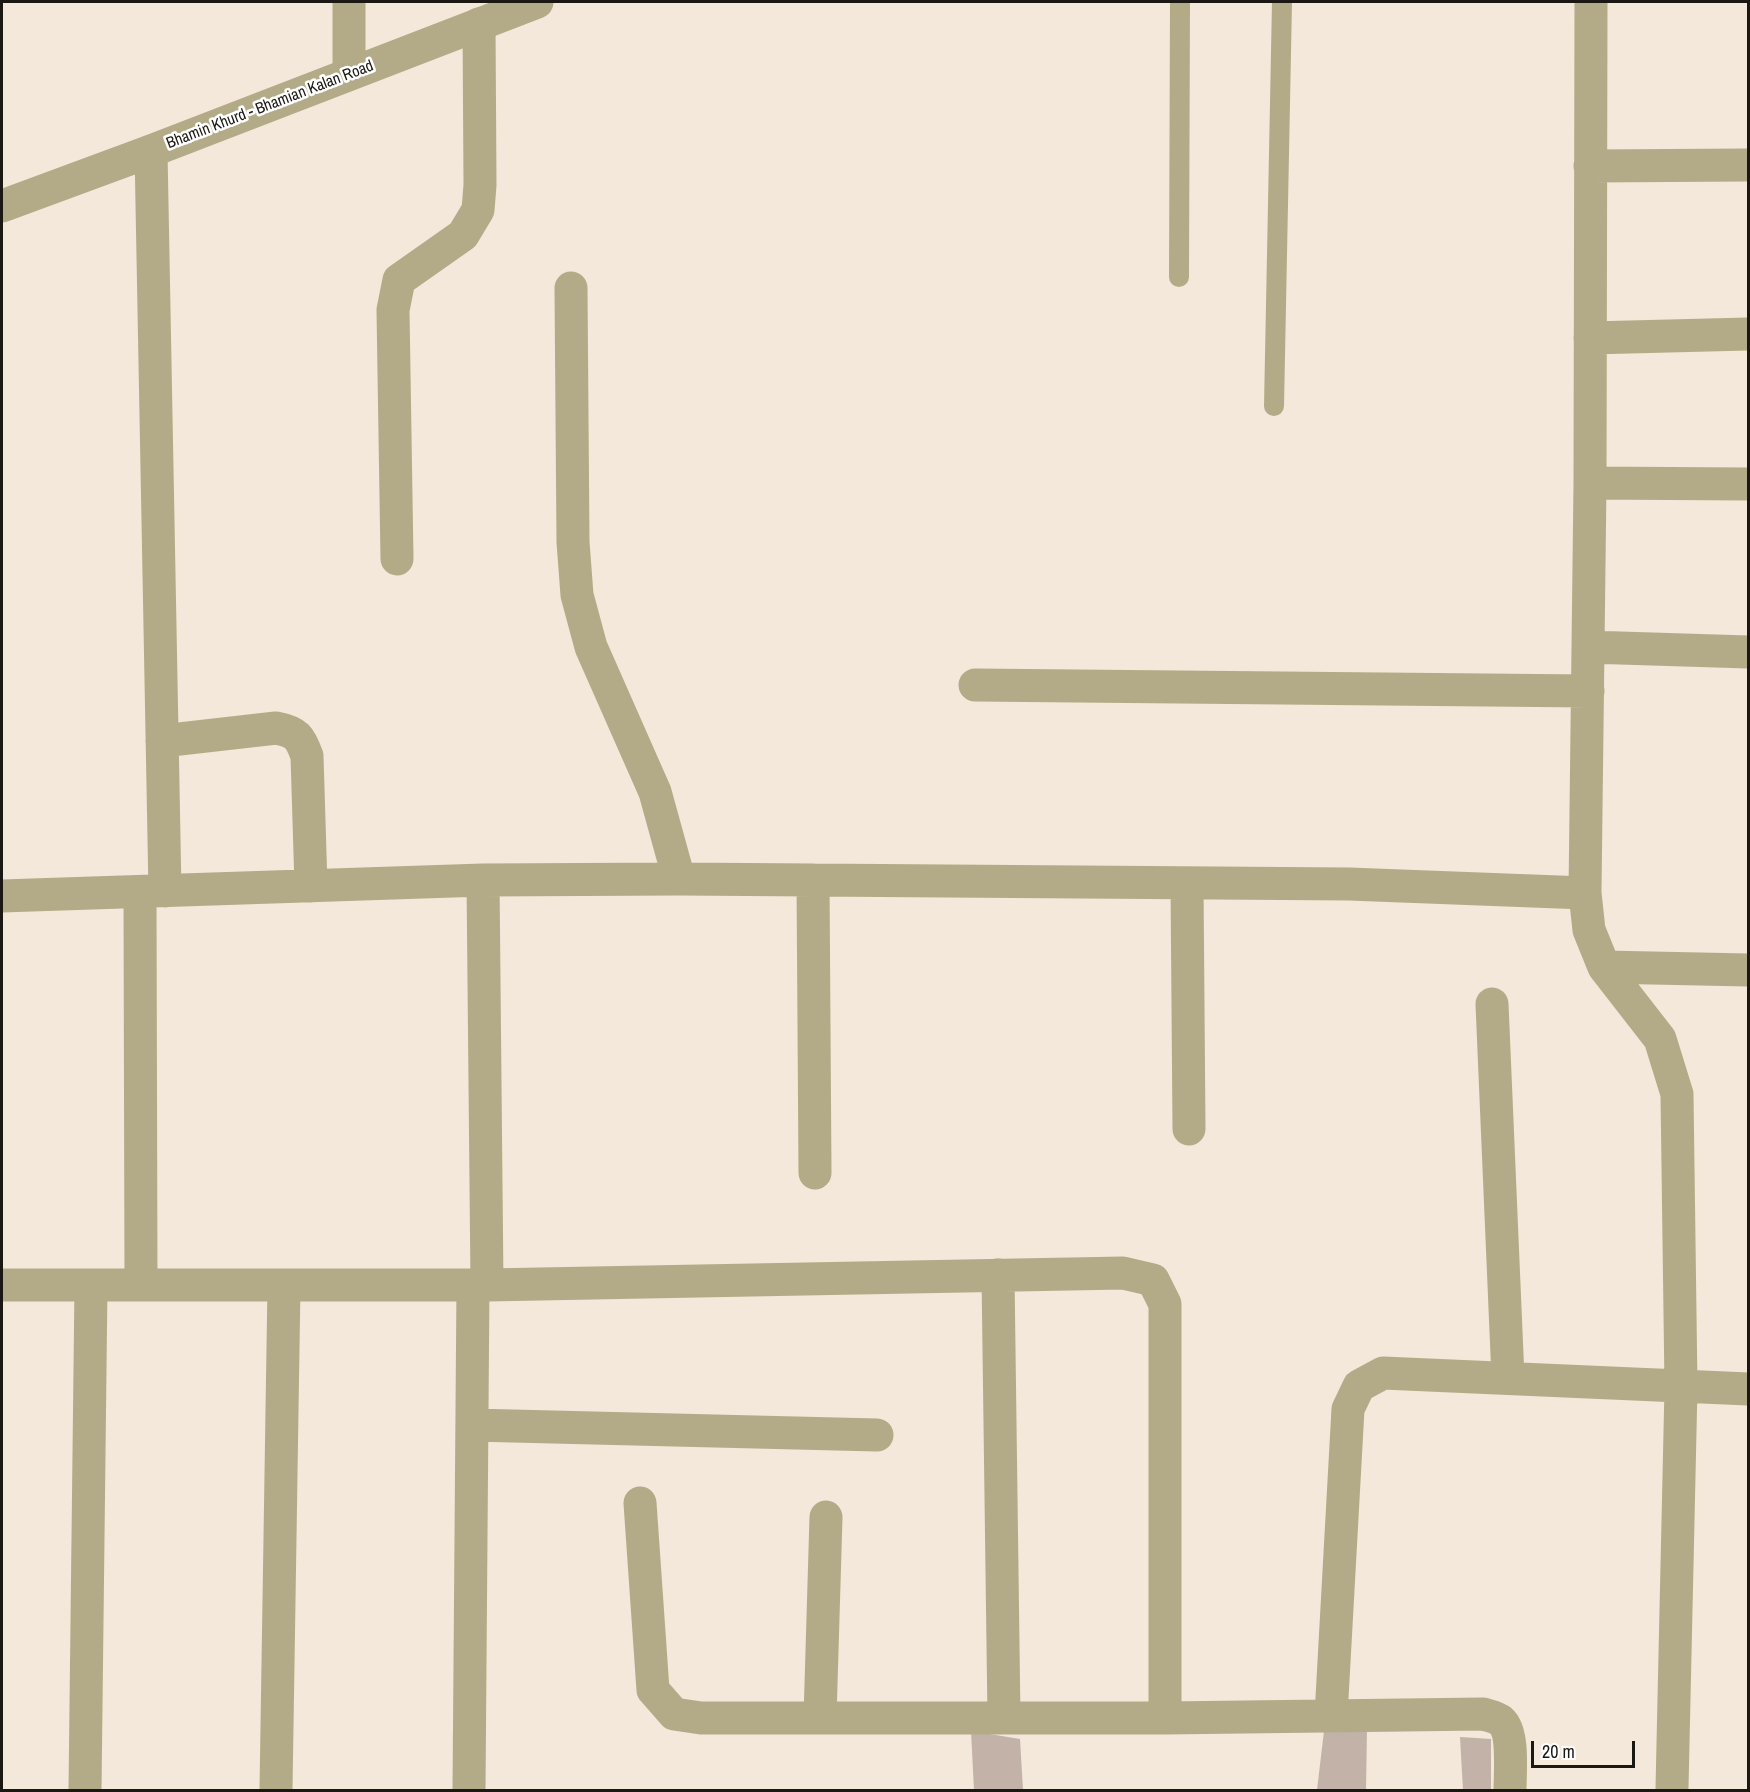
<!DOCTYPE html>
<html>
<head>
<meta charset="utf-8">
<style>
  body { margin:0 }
  #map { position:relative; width:1750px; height:1792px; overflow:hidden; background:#f3e8d9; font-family:"Archivo Narrow",sans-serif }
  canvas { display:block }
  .frame { position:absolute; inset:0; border:3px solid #1b1712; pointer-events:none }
  .scale { position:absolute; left:1531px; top:1741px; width:104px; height:27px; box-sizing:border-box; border:3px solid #1b1712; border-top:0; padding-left:8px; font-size:18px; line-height:21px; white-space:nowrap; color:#1b1712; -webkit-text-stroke:4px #fff; paint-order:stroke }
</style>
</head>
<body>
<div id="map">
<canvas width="1750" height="1792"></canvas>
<div class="frame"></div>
<div class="scale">20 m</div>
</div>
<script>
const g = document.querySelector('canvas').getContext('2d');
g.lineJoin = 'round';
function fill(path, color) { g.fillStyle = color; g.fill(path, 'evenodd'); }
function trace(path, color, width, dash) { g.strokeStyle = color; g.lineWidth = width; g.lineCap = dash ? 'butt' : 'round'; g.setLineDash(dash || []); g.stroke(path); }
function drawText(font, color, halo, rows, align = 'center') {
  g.font = font + ' "Archivo Narrow",sans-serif'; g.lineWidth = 5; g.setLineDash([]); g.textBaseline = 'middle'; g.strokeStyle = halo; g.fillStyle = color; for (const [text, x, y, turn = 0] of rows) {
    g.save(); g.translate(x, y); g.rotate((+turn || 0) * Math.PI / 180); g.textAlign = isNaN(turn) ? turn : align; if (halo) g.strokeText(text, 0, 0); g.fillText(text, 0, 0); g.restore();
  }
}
const building = new Path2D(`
  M1367 1728 1366 1790H1317L1324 1731Z
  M971 1731 1020 1739 1023 1790H974Z
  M1460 1737 1491 1739V1790H1463Z`);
const service = new Path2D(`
  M1179 277 1180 2
  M1274 406 1282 2`);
const minor = new Path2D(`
  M349 2V74
  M1591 2 1590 483 1585 893 1589 930 1604 967 1660 1039 1677 1094 1681 1387 1672 1788
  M151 151 165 891
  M1590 166 1748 165
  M571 288 573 542 577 595 591 647 655 792 679 879
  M1590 338 1748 334
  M1590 483 1748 484
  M397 559 393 310 399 280 463 235 478 210 480 185 479 24
  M1588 647 1748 652
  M975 685 1588 691
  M162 741 276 728C297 732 300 737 307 756L311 886
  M483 880 487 1285
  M813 880 815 1173
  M1187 883 1189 1129
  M140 892 141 1285
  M2 896 483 880 679 879 1349 884 1585 893
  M1604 967 1748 970
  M1492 1004 1508 1378
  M998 1275 1004 1718
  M2 1285H487L1123 1273 1153 1280 1165 1304V1718
  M472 1425 877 1435
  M640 1503 653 1690 674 1714 701 1718H1165L1483 1714C1489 1716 1496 1717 1501 1721 1514 1732 1510 1773 1510 1790
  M1331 1716 1348 1409 1359 1386 1383 1373 1748 1389
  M820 1718 826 1517
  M85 1790 91 1285
  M276 1790 284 1285
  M469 1790 473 1285`);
const tertiary = new Path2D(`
  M2 206 151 151 537 2`);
const streetNames = [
  ["Bhamin Khurd - Bhamian Kalan Road",270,105,-21]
];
fill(building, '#c2b2a8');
trace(service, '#b3ab87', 20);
trace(minor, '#b3ab87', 33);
trace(tertiary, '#b3ab87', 33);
drawText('16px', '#1b1712', '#fff', streetNames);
</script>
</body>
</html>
